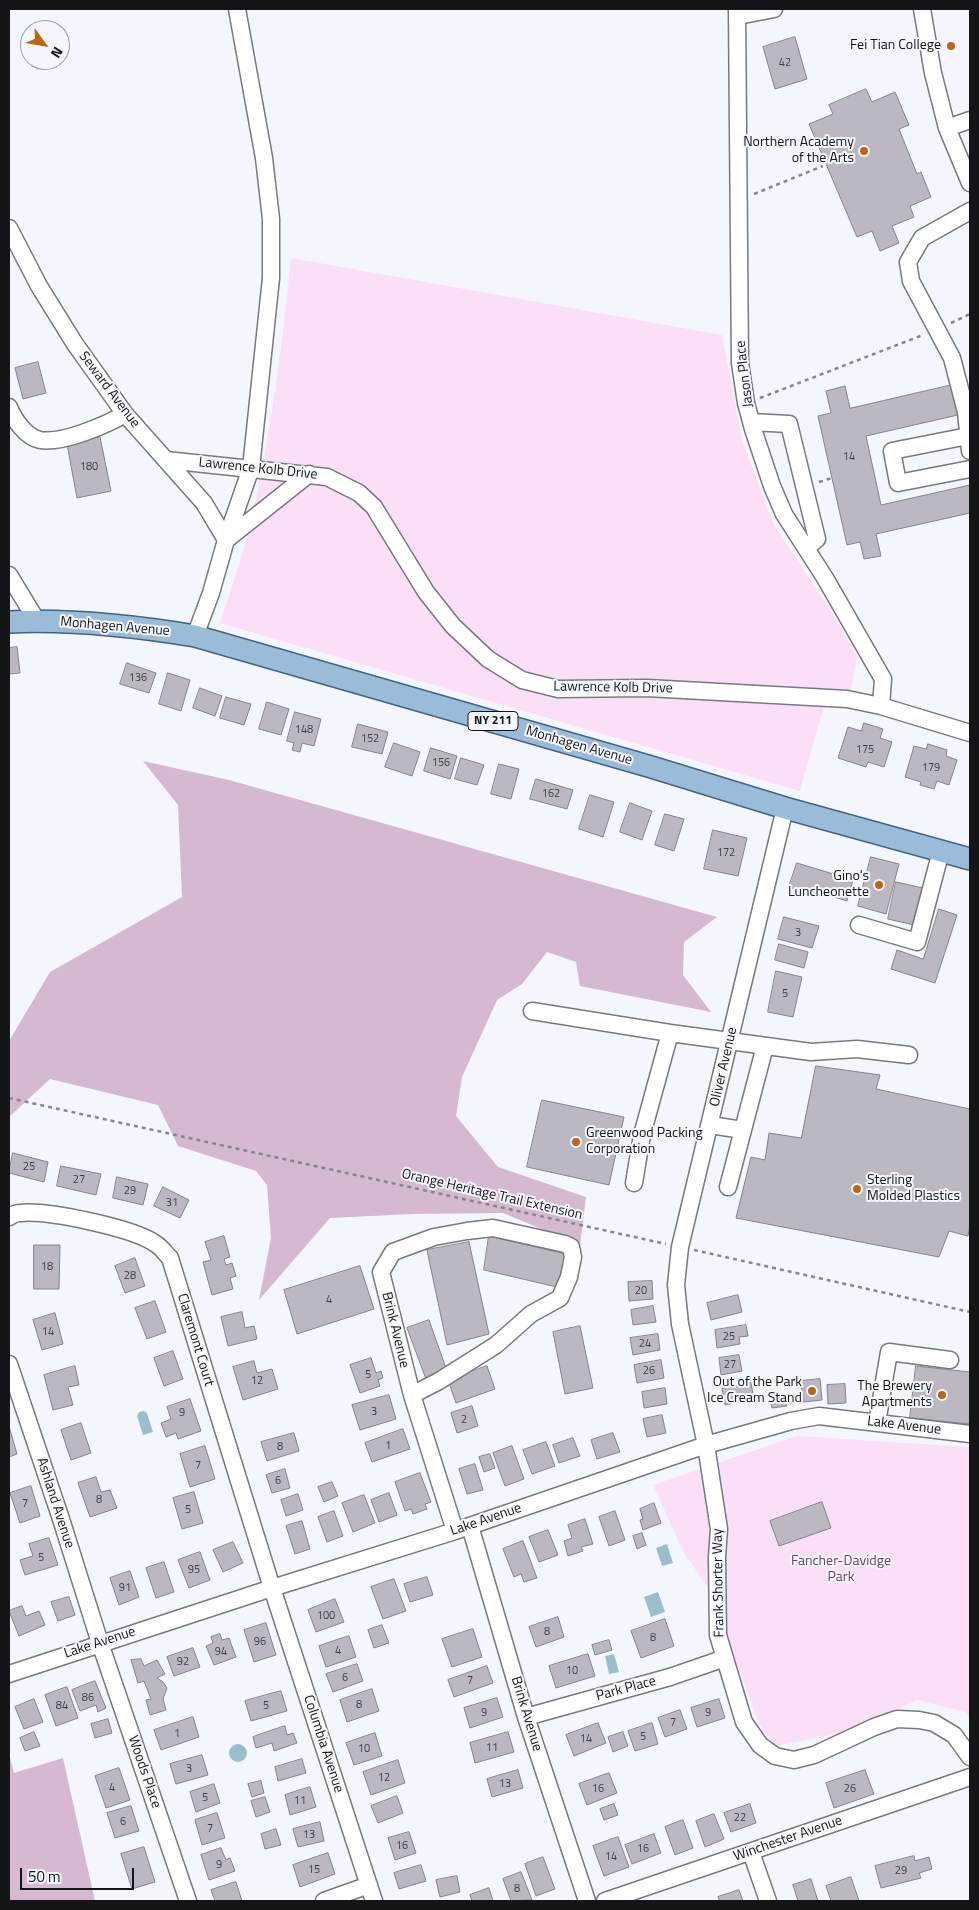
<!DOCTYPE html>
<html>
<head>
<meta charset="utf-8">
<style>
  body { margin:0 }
  #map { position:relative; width:979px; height:1910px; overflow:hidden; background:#f4f6fd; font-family:"Titillium Web",sans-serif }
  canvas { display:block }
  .frame { position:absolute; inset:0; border:10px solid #141518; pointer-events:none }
  .north { position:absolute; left:20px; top:20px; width:50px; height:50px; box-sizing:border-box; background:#f4f6fd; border:1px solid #9a9ca1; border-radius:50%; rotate:122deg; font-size:14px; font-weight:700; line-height:20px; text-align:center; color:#141518 }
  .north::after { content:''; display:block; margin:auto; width:18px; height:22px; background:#c06411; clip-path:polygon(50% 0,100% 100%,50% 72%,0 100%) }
  .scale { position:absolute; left:20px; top:1868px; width:114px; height:22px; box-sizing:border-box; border:2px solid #141518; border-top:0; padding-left:6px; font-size:15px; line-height:18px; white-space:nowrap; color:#141518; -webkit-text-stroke:4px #f4f6fd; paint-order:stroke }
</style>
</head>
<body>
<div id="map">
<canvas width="979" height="1910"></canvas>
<div class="frame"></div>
<div class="north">N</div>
<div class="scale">50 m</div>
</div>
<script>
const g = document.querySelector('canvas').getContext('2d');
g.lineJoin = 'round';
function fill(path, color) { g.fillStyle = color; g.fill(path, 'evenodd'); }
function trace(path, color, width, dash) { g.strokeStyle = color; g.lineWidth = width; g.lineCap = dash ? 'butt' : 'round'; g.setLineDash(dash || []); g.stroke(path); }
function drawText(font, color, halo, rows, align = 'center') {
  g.font = font + ' "Titillium Web",sans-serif'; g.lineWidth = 4; g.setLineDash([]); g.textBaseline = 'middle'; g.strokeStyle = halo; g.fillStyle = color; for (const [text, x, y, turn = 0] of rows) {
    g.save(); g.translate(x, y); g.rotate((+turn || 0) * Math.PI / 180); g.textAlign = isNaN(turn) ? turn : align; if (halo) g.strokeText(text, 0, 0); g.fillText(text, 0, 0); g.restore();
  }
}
const green = new Path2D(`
  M291 258 722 335 742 440 773 523 833 614 857 656 848 708 825 702 800 791 220 623C231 589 243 555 251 521 271 434 282 346 291 258Z
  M797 1436 970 1447V1719L965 1712 917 1700 852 1731 775 1746 759 1724 711 1592 684 1553 653 1485Z`);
const forest = new Path2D(`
  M143 761 229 780 717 917 684 942 683 975 711 1012 580 986 576 962 547 952 522 984 497 1000 462 1077 456 1116 498 1167 586 1197 580 1245 503 1213 413 1214 330 1218 259 1300 271 1238 267 1185 256 1171 178 1146 158 1105 50 1079 9 1117V1041L50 972 182 897 178 805Z
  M9 1753 14 1773 63 1758 95 1901H9Z`);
const water = new Path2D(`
  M144 1411 147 1413 153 1432 143 1435 137 1416 139 1412Z
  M667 1544 673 1563 662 1566 656 1548Z
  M658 1592 665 1612 651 1617 644 1597Z
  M614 1654 619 1672 609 1674 605 1656Z
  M229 1753a9 9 0 1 1 18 0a9 9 0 1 1-18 0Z`);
const building = new Path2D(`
  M795 37 807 79 775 89 763 47Z
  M866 89 872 102 895 92 909 125 899 129 917 174 921 172 931 197 910 206 914 217 892 226 899 243 880 251 872 231 857 237 809 124 833 114 829 105Z
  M38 362 46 393 23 399 15 368Z
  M952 385 958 415 866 436 881 505 970 485V513L876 534 881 556 864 559 860 542 847 545 818 416 831 413 826 391 845 386 850 408Z
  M100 437 111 491 77 498 67 444Z
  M17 647 20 673 9 674V648Z
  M127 663 156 673 149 693 120 684Z
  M168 673 190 680 181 711 159 704Z
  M200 688 222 696 215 716 193 708Z
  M226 697 251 704 244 725 220 718Z
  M267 702 289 709 281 735 259 729Z
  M295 712 321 719 314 746 302 743 300 752 292 750 294 743 287 741Z
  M864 723 883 729 880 738 892 742 884 767 868 762 866 767 838 758 848 727 861 731Z
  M358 724 388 732 382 754 352 747Z
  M394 743 420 752 412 776 385 767Z
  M928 744 947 750 946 756 957 760 949 785 937 781 934 789 920 785 921 782 905 777 914 746 926 749Z
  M431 748 457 756 450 779 424 771Z
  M461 758 484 765 477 785 455 779Z
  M499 764 519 769 511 799 491 794Z
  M536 779 573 790 567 809 530 799Z
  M590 795 614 802 603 837 579 829Z
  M630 803 652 811 642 840 620 832Z
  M665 814 684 819 674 851 655 845Z
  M713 830 747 838 738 876 704 869Z
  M871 857 899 864 886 914 858 906Z
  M797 863 853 880 847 901 816 891 815 895 789 887Z
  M896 882 923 888 914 925 888 919Z
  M939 909 957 915 935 983 891 969 897 950 923 959Z
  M784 917 819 926 812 948 778 939Z
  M779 944 808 952 804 968 775 960Z
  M776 971 802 977 793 1017 768 1012Z
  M816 1066 880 1075 876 1089 970 1109V1224L968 1236 949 1231 939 1257 736 1218 751 1157 765 1160 769 1133 801 1138Z
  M542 1100 624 1117 609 1185 527 1167Z
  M13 1153 48 1162 44 1182 9 1173Z
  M61 1166 101 1174 96 1195 57 1186Z
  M117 1177 148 1184 143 1205 113 1198Z
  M163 1187 189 1200 180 1218 154 1206Z
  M224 1236 230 1257 224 1259 226 1265 232 1263 236 1276 230 1278 233 1289 212 1295 203 1262 211 1260 205 1242Z
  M489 1236 566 1254 561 1288 484 1270Z
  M469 1242 489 1334 447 1345 427 1250Z
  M34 1245H60L59 1289H34Z
  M135 1258 145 1286 125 1293 115 1266Z
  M360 1266 374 1309 297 1334 284 1290Z
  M652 1281 653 1299 629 1301 628 1282Z
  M738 1295 742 1312 711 1320 707 1303Z
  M155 1301 166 1332 147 1339 135 1308Z
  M653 1306 656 1322 633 1325 631 1310Z
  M242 1312 245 1328 254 1326 257 1339 228 1346 221 1317Z
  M55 1313 63 1344 42 1350 33 1320Z
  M429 1320 447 1371 426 1379 407 1328Z
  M746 1325 748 1336 739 1337 740 1344 717 1348 715 1330Z
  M580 1326 593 1388 565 1394 553 1332Z
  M658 1334 660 1350 633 1355 630 1338Z
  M173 1351 183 1379 164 1386 154 1358Z
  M739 1355 742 1371 721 1375 719 1358Z
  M371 1358 376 1373 381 1371 383 1378 378 1380 380 1386 360 1393 350 1365Z
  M661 1360 664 1378 637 1383 634 1365Z
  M254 1361 257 1373 272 1369 278 1389 243 1400 233 1367Z
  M75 1366 79 1385 68 1387 73 1405 53 1410 44 1375Z
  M487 1366 495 1389 456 1403 448 1380Z
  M916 1366 970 1372V1424L910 1418Z
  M820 1379 822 1400 803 1402 801 1381Z
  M751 1383 754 1399 725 1405 722 1389Z
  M845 1384 846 1403 828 1404 827 1385Z
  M665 1388 667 1404 644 1408 642 1392Z
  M389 1395 396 1419 360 1430 352 1405Z
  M784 1396 787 1406 772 1408 770 1400Z
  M190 1399 201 1431 178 1439 176 1433 166 1437 161 1423 171 1419 167 1407Z
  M472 1406 478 1426 457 1433 451 1413Z
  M662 1415 666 1433 647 1437 643 1419Z
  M81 1423 91 1453 71 1460 61 1430Z
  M9 1426 17 1454 9 1457Z
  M403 1429 410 1449 372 1462 365 1443Z
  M294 1433 299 1451 267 1461 261 1442Z
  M613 1433 620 1452 597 1459 591 1440Z
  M573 1438 580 1456 559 1463 553 1445Z
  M546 1442 555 1466 532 1474 523 1450Z
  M205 1446 215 1479 190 1487 180 1454Z
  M512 1446 524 1479 505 1486 493 1453Z
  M490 1454 495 1468 484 1472 479 1457Z
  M475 1464 483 1490 467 1494 459 1469Z
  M285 1469 290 1488 272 1493 266 1475Z
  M420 1473 431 1502 425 1504 427 1509 413 1514 411 1509 405 1511 395 1482Z
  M96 1477 101 1492 110 1490 117 1508 90 1517 78 1483Z
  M332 1482 338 1496 324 1502 318 1487Z
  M31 1486 40 1516 20 1523 10 1493Z
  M194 1492 203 1523 182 1529 173 1498Z
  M389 1493 397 1515 379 1522 371 1500Z
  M298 1494 303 1510 286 1516 281 1500Z
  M364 1495 375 1523 353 1532 342 1503Z
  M822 1502 831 1528 779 1546 770 1521Z
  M654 1503 661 1523 643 1530 640 1520 643 1519 640 1509Z
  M334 1511 343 1536 327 1542 318 1517Z
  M615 1511 625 1540 609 1546 599 1517Z
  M585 1519 593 1544 581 1547 583 1551 568 1556 564 1541 572 1538 568 1525Z
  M302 1521 310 1549 295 1554 286 1526Z
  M548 1530 558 1555 539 1562 529 1537Z
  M642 1533 646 1545 637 1549 633 1536Z
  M49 1538 58 1565 25 1575 20 1560 33 1556 29 1544Z
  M523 1541 537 1578 524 1582 521 1574 514 1577 503 1549Z
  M233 1542 243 1563 223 1572 213 1550Z
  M200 1552 210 1580 189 1588 178 1560Z
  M164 1562 174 1592 156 1598 146 1568Z
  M130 1571 139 1597 119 1605 110 1578Z
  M427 1577 433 1595 410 1602 404 1584Z
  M394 1579 406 1611 383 1619 371 1587Z
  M69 1597 75 1615 58 1621 51 1602Z
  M335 1599 344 1622 316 1632 308 1610Z
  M22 1606 26 1616 39 1611 45 1625 19 1636 9 1611Z
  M558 1617 564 1637 536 1647 529 1627Z
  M665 1619 674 1646 641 1658 631 1631Z
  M266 1623 276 1655 254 1662 244 1630Z
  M382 1625 389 1643 374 1648 368 1630Z
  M473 1629 482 1657 452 1667 442 1639Z
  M220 1634 222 1640 229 1638 236 1657 214 1665 206 1646 213 1643 211 1637Z
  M349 1636 356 1657 326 1667 319 1646Z
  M609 1640 612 1650 595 1655 592 1645Z
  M193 1648 200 1667 174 1676 167 1657Z
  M588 1654 595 1676 556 1688 549 1666Z
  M141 1659 144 1666 157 1660 165 1674 157 1678 163 1682 167 1688 163 1699 166 1710 150 1715 146 1700 151 1699 144 1681 138 1683 131 1660Z
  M357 1664 363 1681 333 1692 326 1674Z
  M487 1666 493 1683 454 1697 448 1680Z
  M95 1681 106 1708 98 1712 96 1705 80 1711 72 1690Z
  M67 1687 78 1718 56 1726 45 1695Z
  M372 1689 379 1711 347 1722 340 1700Z
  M281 1691 287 1711 251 1721 245 1701Z
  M497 1698 503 1717 470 1728 464 1708Z
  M34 1699 43 1722 24 1729 15 1707Z
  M719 1699 725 1718 697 1727 691 1708Z
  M680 1710 687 1729 665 1737 658 1718Z
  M193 1717 199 1737 161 1750 154 1730Z
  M108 1719 112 1733 95 1738 91 1724Z
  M598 1723 606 1743 574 1756 566 1735Z
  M652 1723 658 1744 635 1751 628 1731Z
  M285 1726 287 1735 293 1733 297 1743 274 1751 272 1743 256 1748 253 1737Z
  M34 1732 40 1746 25 1751 20 1738Z
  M508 1732 514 1752 475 1763 470 1743Z
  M623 1732 628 1746 613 1752 608 1737Z
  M375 1733 382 1756 354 1765 346 1743Z
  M202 1755 208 1775 176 1784 170 1764Z
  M302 1759 306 1773 278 1781 275 1767Z
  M398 1760 405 1783 371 1795 363 1772Z
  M119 1768 130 1800 106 1808 95 1776Z
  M518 1770 523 1788 492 1797 487 1779Z
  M865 1770 874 1794 834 1808 826 1783Z
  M609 1773 617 1793 587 1805 579 1784Z
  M261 1781 264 1793 252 1797 248 1784Z
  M214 1784 220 1803 196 1812 190 1792Z
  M310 1787 316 1807 290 1815 285 1795Z
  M397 1796 403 1813 378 1823 371 1806Z
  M265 1797 270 1812 256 1817 251 1801Z
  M614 1804 618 1815 604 1820 600 1809Z
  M750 1804 756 1823 731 1832 724 1813Z
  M131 1806 139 1831 115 1838 107 1813Z
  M217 1813 225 1838 202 1845 195 1820Z
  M714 1814 724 1839 705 1847 696 1821Z
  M683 1820 693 1848 675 1855 665 1827Z
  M320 1822 324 1841 298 1847 293 1829Z
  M276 1829 281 1845 265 1849 261 1834Z
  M409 1832 416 1853 395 1860 388 1838Z
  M654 1834 661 1853 632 1864 625 1845Z
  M618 1837 629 1867 604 1876 593 1846Z
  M144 1847 155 1882 132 1889 121 1854Z
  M221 1848 226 1860 230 1858 235 1871 209 1880 201 1855Z
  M328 1853 335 1874 300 1887 293 1865Z
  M914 1856 915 1861 929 1857 932 1869 919 1873 921 1878 881 1888 875 1866Z
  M543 1857 555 1889 536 1896 525 1864Z
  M421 1865 426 1881 399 1889 394 1873Z
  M521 1872 532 1900 511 1901 503 1879Z
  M457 1876 460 1892 440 1897 436 1880Z
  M851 1877 859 1901H831L826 1886Z
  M811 1879 818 1901H798L793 1885Z
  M236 1882 242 1901H215L211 1890Z
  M489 1888 493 1901H472L470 1895Z
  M739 1890 743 1901H720L718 1897Z`);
const path = new Path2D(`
  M754 194 823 166
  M951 323 970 314
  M760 398 923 335
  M819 482 832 478
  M9 1098 666 1244
  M694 1250 970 1312`);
const minor = new Path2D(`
  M737 9 740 363 746 403 753 429 772 486 784 514 825 578 883 679 881 706
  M922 9 933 73 947 128 970 183
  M738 16 774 9
  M947 128 970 120
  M970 211 922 238 908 262 911 281 952 358 966 412 970 451
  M9 228 39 286 75 344 125 414 204 503 226 540 309 474
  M9 407C14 420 26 437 40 440 62 444 106 425 125 414
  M751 422 789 424 817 539 806 548
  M968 436 892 451 898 483 970 469
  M166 460 327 477 359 493 374 507 426 592 453 626 488 659 522 680 558 689 647 688 847 699 881 706 970 733
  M9 575 37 621
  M195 636 211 593 226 540 251 468 271 278V219L264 158 237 9
  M785 808 680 1247 676 1285 680 1324 706 1445 719 1529 717 1557 718 1635 744 1722 760 1745 775 1756 794 1760 814 1755 874 1727 897 1719 919 1720 934 1723 954 1735 970 1757
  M859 925 917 942 941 851
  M532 1011 670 1033 811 1052 857 1049 909 1055
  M710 1125 743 1130
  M634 1183 642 1135 670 1033
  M728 1187 765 1046
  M9 1217C12 1215 16 1213 20 1213 47 1210 134 1228 156 1244 161 1247 165 1253 170 1258L272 1588 374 1901
  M9 1364 61 1519 100 1643 188 1901
  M412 1395 439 1381 496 1345 531 1314 560 1298 569 1277 573 1257 571 1247 565 1244 493 1228 467 1231 434 1237 393 1252 381 1272 412 1395 455 1531
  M877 1423 889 1352 950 1360
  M470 1526 526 1717 587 1901
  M9 1674 272 1588 455 1531 706 1445 791 1421 819 1416 970 1434
  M526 1717 670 1677 725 1658
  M751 1852 768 1901
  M324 1901 369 1885
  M605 1901 970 1777`);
const major = new Path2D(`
  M9 622C71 619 134 626 195 636L648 766 785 808 970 859`);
const markers = [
  [951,46,5,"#c06411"],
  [864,151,5,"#c06411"],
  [879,885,5,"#c06411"],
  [576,1142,5,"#c06411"],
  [857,1189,5,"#c06411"],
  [812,1391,5,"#c06411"],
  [942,1395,5,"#c06411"]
];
const numberNames = [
  ["42",785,63],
  ["14",849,457],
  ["180",89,467],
  ["136",138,678],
  ["148",304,730],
  ["152",370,739],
  ["175",865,750],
  ["156",441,763],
  ["179",931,768],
  ["162",551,794],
  ["172",726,853],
  ["3",798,933],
  ["5",785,994],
  ["25",29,1167],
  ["27",79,1180],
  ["29",130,1191],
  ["31",172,1203],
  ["18",47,1267],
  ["28",130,1276],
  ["20",641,1291],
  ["4",329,1300],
  ["14",48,1332],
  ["25",729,1337],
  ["24",645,1344],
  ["27",730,1365],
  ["26",649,1371],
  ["5",368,1375],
  ["12",257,1381],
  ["3",374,1412],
  ["9",182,1413],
  ["2",464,1420],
  ["1",388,1446],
  ["8",280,1447],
  ["7",198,1466],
  ["6",278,1481],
  ["8",99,1500],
  ["7",25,1504],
  ["5",188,1510],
  ["5",41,1558],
  ["95",194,1570],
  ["91",125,1588],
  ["100",326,1616],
  ["8",547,1632],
  ["8",653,1638],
  ["96",260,1642],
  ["4",338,1651],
  ["94",221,1652],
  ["92",183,1662],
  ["10",572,1671],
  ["6",345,1678],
  ["7",470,1681],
  ["86",88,1698],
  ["8",359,1705],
  ["84",62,1706],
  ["5",266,1706],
  ["9",484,1713],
  ["9",708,1713],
  ["7",673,1723],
  ["1",177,1734],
  ["5",643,1737],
  ["14",586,1739],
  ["11",492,1748],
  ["10",364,1749],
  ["3",189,1769],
  ["12",384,1778],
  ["13",505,1784],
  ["4",112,1788],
  ["16",598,1789],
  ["26",850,1789],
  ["5",205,1798],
  ["11",300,1801],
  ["22",740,1818],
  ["6",123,1822],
  ["7",210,1829],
  ["13",309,1835],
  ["16",402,1846],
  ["16",643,1849],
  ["14",611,1857],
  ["9",219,1865],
  ["15",314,1870],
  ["29",901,1871],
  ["8",517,1889]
];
const shields = [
  [493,721,50]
];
const shieldNames = [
  ["NY 211",493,721]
];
const poiNames = [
  ["Fei Tian College",941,46],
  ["Northern Academy",854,143],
  ["of the Arts",854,159],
  ["Gino's",869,877],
  ["Luncheonette",869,893],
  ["Greenwood Packing",586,1134,"left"],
  ["Corporation",586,1150,"left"],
  ["Sterling",867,1181,"left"],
  ["Molded Plastics",867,1197,"left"],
  ["Out of the Park",802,1383],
  ["Ice Cream Stand",802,1399],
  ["The Brewery",932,1387],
  ["Apartments",932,1403]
];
const streetNames = [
  ["Jason Place",745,374,-97],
  ["Seward Avenue",109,390,53],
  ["Lawrence Kolb Drive",258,469,6],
  ["Monhagen Avenue",115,627,5],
  ["Lawrence Kolb Drive",613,688,1],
  ["Monhagen Avenue",579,746,16],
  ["Oliver Avenue",724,1067,-77],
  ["Orange Heritage Trail Extension",492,1195,13],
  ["Brink Avenue",395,1330,76],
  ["Claremont Court",195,1340,73],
  ["Lake Avenue",904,1426,7],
  ["Ashland Avenue",55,1503,72],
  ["Lake Avenue",486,1520,-19],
  ["Frank Shorter Way",719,1583,-91],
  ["Lake Avenue",100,1643,-18],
  ["Park Place",626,1689,-15],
  ["Brink Avenue",526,1714,73],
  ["Columbia Avenue",323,1744,72],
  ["Woods Place",144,1772,71],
  ["Winchester Avenue",788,1839,-19]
];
const parkNames = [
  ["Fancher-Davidge",841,1562],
  ["Park",841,1578]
];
fill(green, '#fadff7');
fill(forest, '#d4b9d1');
fill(water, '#99c0ca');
fill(building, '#bbb8c1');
trace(building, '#85828b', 1);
trace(minor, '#777982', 19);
trace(major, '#406584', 24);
trace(path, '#85878c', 2.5, [4, 4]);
trace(minor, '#fff', 16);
trace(major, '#9bbcd8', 21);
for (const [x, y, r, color] of markers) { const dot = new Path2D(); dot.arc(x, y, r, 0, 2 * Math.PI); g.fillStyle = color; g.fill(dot); trace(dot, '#f4f6fd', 2); }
drawText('11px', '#3e3e42', null, numberNames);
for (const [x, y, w] of shields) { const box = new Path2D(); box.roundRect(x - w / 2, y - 9.5, w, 19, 4); g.fillStyle = '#f4f6fd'; g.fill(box); trace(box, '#141518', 1); }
drawText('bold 12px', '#141518', null, shieldNames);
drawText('14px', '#141518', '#f4f6fd', poiNames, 'right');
drawText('14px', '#141518', '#f4f6fd', streetNames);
drawText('14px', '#6a4367', '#f4f6fd', parkNames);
</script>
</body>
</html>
